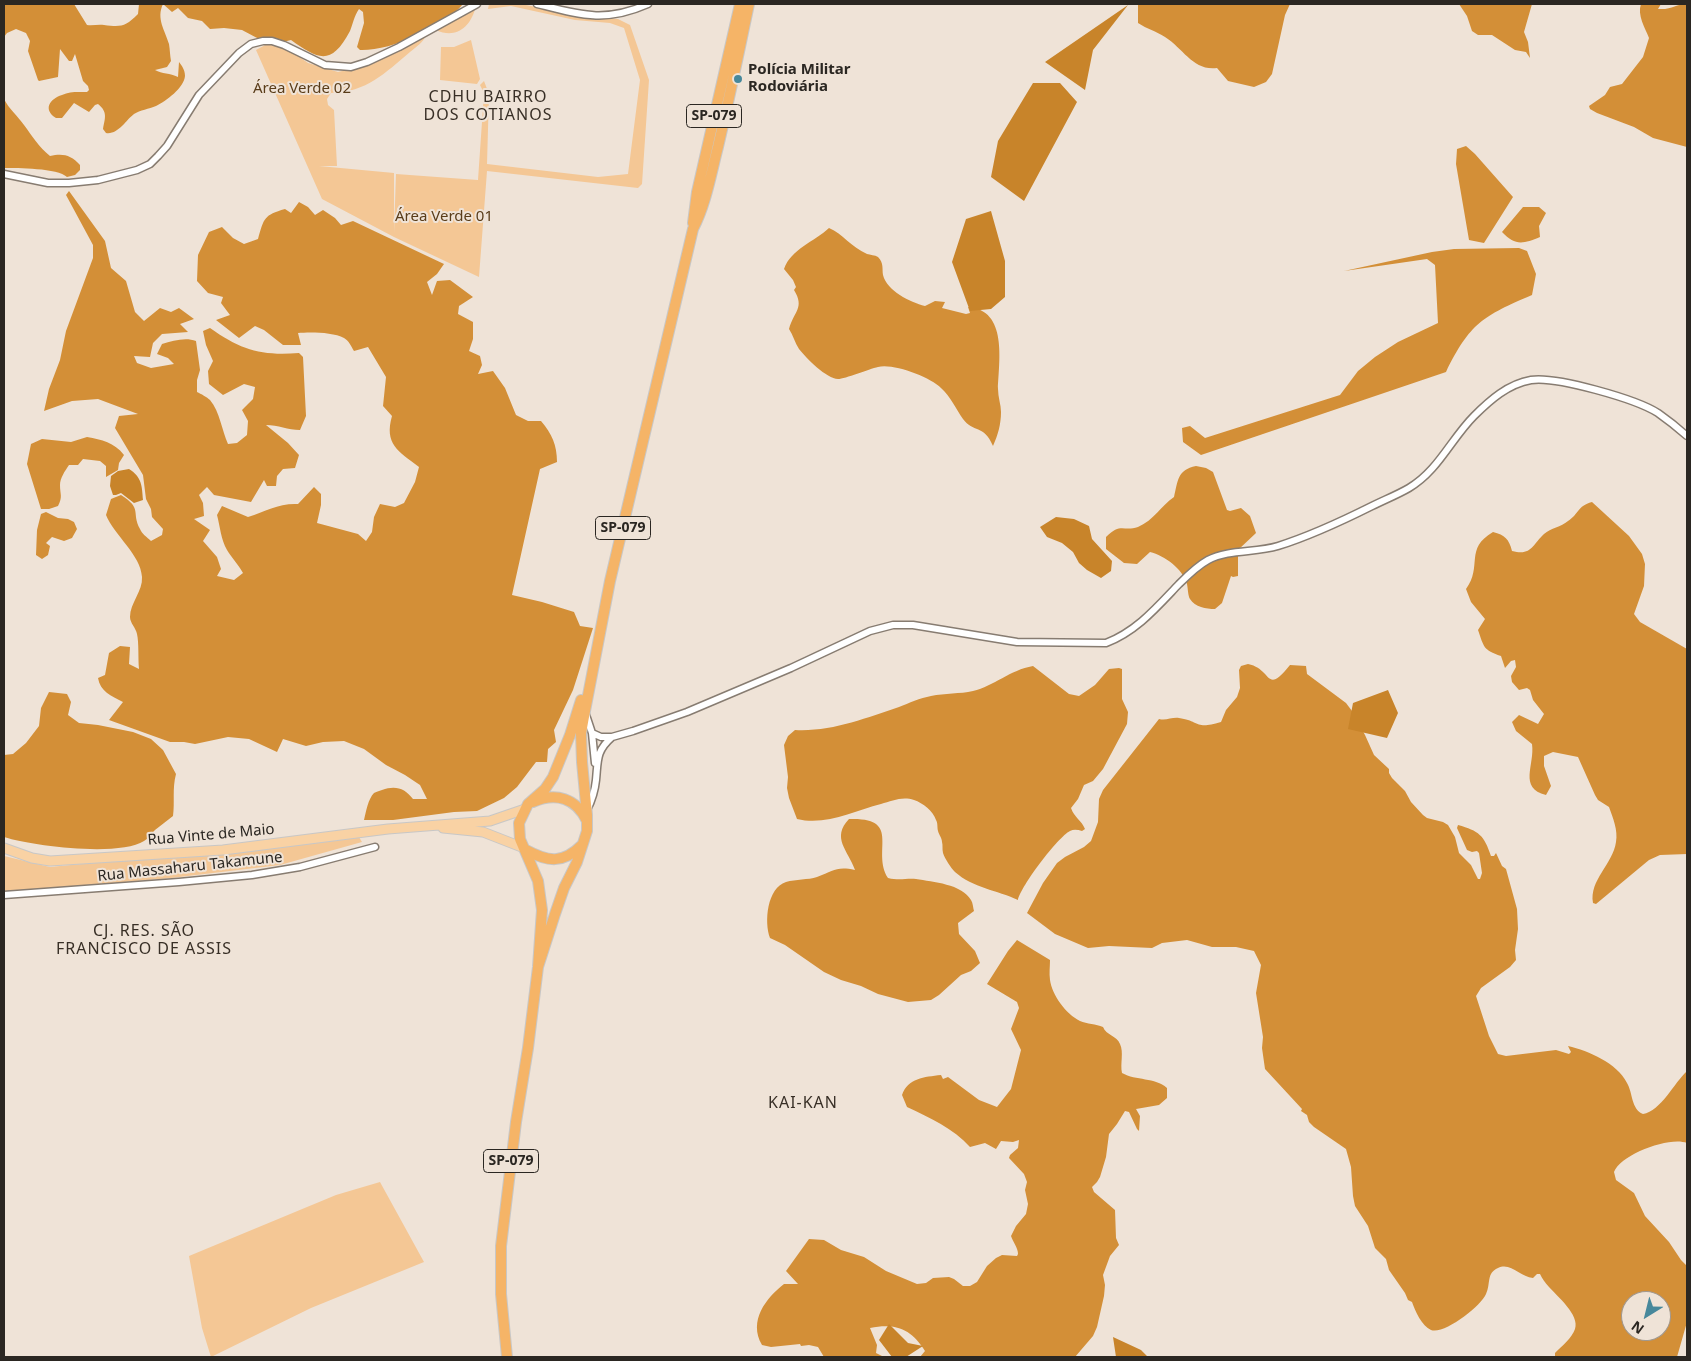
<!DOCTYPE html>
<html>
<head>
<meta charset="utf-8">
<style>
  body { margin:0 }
  #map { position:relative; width:1691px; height:1361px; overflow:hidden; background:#efe3d7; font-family:"Noto Sans",sans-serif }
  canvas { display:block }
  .frame { position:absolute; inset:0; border:5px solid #2b2722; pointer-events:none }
  .north { position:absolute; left:1621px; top:1291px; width:50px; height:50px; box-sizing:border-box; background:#efe3d7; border:1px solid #a1988f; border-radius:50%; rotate:216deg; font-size:14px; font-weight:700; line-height:20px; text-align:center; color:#2b2722 }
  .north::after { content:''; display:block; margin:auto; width:18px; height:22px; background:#47889b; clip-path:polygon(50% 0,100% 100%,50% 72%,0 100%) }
</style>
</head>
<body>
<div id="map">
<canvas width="1691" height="1361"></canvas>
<div class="frame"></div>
<div class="north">N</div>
</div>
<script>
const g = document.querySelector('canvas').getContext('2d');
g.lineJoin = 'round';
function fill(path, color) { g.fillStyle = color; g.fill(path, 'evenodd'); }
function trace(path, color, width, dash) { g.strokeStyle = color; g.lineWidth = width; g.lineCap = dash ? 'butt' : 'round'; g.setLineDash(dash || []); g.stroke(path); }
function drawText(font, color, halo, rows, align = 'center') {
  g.font = font + ' "Noto Sans",sans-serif'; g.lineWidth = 4; g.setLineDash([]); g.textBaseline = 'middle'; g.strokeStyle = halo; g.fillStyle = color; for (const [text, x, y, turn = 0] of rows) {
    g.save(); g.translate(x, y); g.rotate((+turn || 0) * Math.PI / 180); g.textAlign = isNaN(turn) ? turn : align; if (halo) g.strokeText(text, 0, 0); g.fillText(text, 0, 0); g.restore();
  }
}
const green = new Path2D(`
  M489 4H521L576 15 618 19 630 25 649 80 642 184 638 188 487 171 479 277 394 237 322 199 256 50 267 44 288 49 308 63 338 72 371 64 426 35C423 43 417 46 410 52 385 73 367 92 331 93L327 99 328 105 334 110 337 166H319L394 173V233L396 174 478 180 484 93 480 85 484 81 489 94 487 164 598 177 628 174 640 80 624 28 610 23 575 20 511 6 488 9Z
  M475 9C470 28 455 39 436 30Z
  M471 40 480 79 477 84 440 80 441 47H454Z
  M359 837 362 842 280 865 171 878 41 889 4 894V856L50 867Z
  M380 1182 424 1262 311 1308 211 1357 202 1328 189 1256 336 1195Z`);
const forest = new Path2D(`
  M4 4H74L87 25C93 26 98 24 104 25 121 27 125 27 138 14L139 4H463C443 28 391 51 360 50L357 47 364 23 363 12 359 9C354 16 353 24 350 31 331 67 318 59 291 40L283 42 259 39 242 30 224 28 210 29 202 21 188 18 178 8 172 12 163 4C156 19 165 30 169 44 170 50 170 56 171 61L167 67 155 70C162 74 170 73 178 77L179 62C182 66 185 70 185 76 184 88 166 101 156 106 149 109 140 110 134 114 126 120 118 135 106 133L103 129C105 118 108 112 98 104L95 105 89 112 74 103 62 118H56C43 110 49 99 62 95 70 91 79 92 87 92L89 90 88 86 83 81 75 54 72 61H69L60 49 58 77 39 81 38 80 28 51 30 41 26 33 16 29 7 33 4 37Z
  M1138 4H1290L1285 15 1272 74 1266 82 1254 87 1228 81 1217 68C1193 71 1184 49 1165 37 1156 31 1147 29 1138 23Z
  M1459 4H1532L1524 32 1528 42 1530 58 1526 52 1515 50 1492 35H1478L1472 31 1467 16Z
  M1641 4H1661L1658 9C1672 10 1676 4 1687 4V147L1653 138 1634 127 1597 113 1590 109 1589 106 1605 95 1610 87 1622 84 1643 57 1649 38C1645 28 1637 15 1641 4Z
  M4 99C9 109 17 115 24 125 32 136 39 147 50 156 63 153 71 155 80 165V170L75 175 67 177C58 168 17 168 4 168Z
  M1466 146 1475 154 1513 197 1484 243 1469 240 1456 164 1457 149Z
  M69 191 105 241 111 268 126 281 135 312 144 321 160 308 171 312 179 308 194 319 180 324 188 332 162 334 153 343 150 357 134 356 137 363 151 368 174 364 168 358 157 354 162 344C173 341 185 337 196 341L200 370 197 380V392C201 394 207 397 210 400 220 412 222 431 228 444L237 443 247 435 248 421 242 410 253 399 255 387 244 384 223 395 209 384 208 371 213 361 206 345 203 331 210 328C241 350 261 356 299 353L303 357 306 416 300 430C288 430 278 425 266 425L288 443 299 455 295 468 283 469 277 476 276 486H267L264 480 251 502 214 495 207 487 199 495 203 503 204 516 194 519 210 530 203 541 217 557 221 569 217 576 234 580 243 573C238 564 232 558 227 550 221 540 220 526 217 515L222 506 248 517C266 511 279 503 298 504L314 487 321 494V505L317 523 358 534 366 541 372 532 374 517 380 504 395 507 404 503 415 482 419 467C398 451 384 444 392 416L383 406 386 377 368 347 354 351C351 346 349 341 344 338 333 332 310 332 298 333L301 345H283L264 330 255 326 239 338 216 320 230 315 221 303 223 297 208 293 197 281 198 255 209 232 222 227 233 238 244 244 258 239C264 218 264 215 285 209L291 213 299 202 308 207 315 215 323 210 335 218 341 225 353 221 444 264 437 274 427 282 432 295 437 281 450 280 473 297 459 306 458 314 473 322V339L469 351 480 356 482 365 478 374 493 371 505 388 516 415 528 421H541C552 434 557 445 557 462L540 469 512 595 542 602 574 612 580 626 593 628 573 690 554 730 556 742 548 749 547 762H536L517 787 504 798 477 811 454 812 393 820H364C366 812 368 799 374 793 376 792 379 791 382 790 395 785 405 788 413 799H427L420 785 405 775 386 765 364 749 344 741 323 742 306 746 283 739 277 752 249 739 228 737 195 744 184 742H170L109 720 123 702C111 696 100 691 98 678L105 675 109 653 120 646 130 647 129 664 139 669C138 659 139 642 137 634 136 628 130 623 130 617 130 603 143 591 142 577 141 555 114 535 106 515L111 499 121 495C143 509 131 512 140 529 142 534 147 537 151 541L162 535 163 529 152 517 151 509 146 499 143 475 115 428 119 416 138 414 98 399 72 401 44 411 49 389 60 360 66 331 93 258V245L66 195Z
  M1523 207H1539L1546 213 1539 226 1540 237C1523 244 1515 246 1502 232Z
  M829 228C843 234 851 247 867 254 870 255 875 255 878 257 884 263 882 269 883 275 887 291 910 302 925 306L935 301 945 302 942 308 966 314 970 313 968 307C1008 310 999 361 998 389 998 397 1001 405 1001 412 1001 424 998 435 993 446 984 424 973 433 963 419 956 409 951 397 941 388 930 377 893 363 878 367 869 369 845 379 838 379 827 379 806 358 799 349 795 343 793 335 789 329 794 311 805 308 794 290L796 287 793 280 784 269C791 249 814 242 829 228Z
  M1519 248 1527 251 1536 274 1532 295C1483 316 1470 323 1446 372L1201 455 1183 442 1182 428 1190 426 1205 438 1340 395 1358 371 1375 357 1398 342 1438 323 1435 265 1427 259 1344 271 1432 252 1454 249Z
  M87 437C102 440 114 442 124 455L119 463 118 470 106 477V466L100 461 83 459 78 465H69C65 471 60 478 60 485 60 495 63 496 58 506L49 509H41L27 464 31 444 42 439 71 442Z
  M1196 466 1206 468 1213 472 1227 510 1230 511 1241 508 1250 516 1256 533 1238 550V576L1233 577 1231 576 1222 603 1215 609C1206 609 1195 607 1190 599 1188 596 1188 589 1187 584 1182 568 1165 556 1150 552L1137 564 1124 563 1106 549V537C1121 522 1123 532 1138 527 1154 520 1161 506 1174 497 1178 481 1177 470 1196 466Z
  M1592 502 1629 536 1642 554 1645 564 1644 586 1634 614 1640 622 1687 649V854L1660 855 1649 860 1596 904 1593 903C1589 880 1613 864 1616 842 1618 830 1613 818 1609 807L1598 800 1595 795 1578 757 1553 752 1544 756V766L1551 786 1546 795C1518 788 1535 765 1532 744L1516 731 1512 722 1519 715 1538 724 1544 714 1533 700 1530 690 1527 688 1519 690 1512 682 1511 676 1516 667 1515 660 1511 661 1505 668 1501 656C1483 650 1484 647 1478 630L1485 619 1471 602 1466 589C1483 566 1464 549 1493 532 1505 535 1509 539 1512 551 1532 556 1532 545 1544 534 1551 528 1561 527 1568 521 1579 514 1577 506 1592 502Z
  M46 512 58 518 68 519 74 522 77 529 72 538 64 541 52 537 46 543 50 546 48 555 42 559 36 555 37 530 41 514Z
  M1248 664C1273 669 1265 696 1290 665L1306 666 1307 674 1346 703 1352 711 1365 735 1374 755 1389 769V773L1392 778 1405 791 1411 802 1423 815 1427 818 1443 822 1448 825 1455 837 1459 853 1471 865 1478 879H1480L1482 873 1479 853 1477 851 1472 852 1467 850 1457 828 1458 825C1479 831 1484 835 1491 856H1494L1496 853 1502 866 1506 869 1517 909 1518 929 1515 950 1516 960 1510 967 1481 988 1476 996 1489 1036 1498 1054 1506 1056 1556 1050 1569 1054 1571 1052 1568 1046C1589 1051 1617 1063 1627 1083 1633 1093 1631 1109 1643 1114 1661 1111 1674 1083 1687 1071V1143C1670 1136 1621 1154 1614 1172L1616 1180 1634 1193 1645 1216 1669 1242 1681 1260 1687 1266V1322L1677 1357H1555V1353C1562 1346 1572 1338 1575 1329 1580 1315 1557 1296 1549 1287 1545 1283 1542 1278 1540 1274H1537L1533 1278C1520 1277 1511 1262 1498 1268 1486 1273 1491 1284 1486 1294 1481 1306 1444 1335 1431 1330 1422 1326 1415 1311 1412 1302L1408 1300 1405 1293 1389 1270 1386 1259 1375 1248 1368 1226 1355 1206 1353 1196 1351 1167 1346 1149 1314 1127 1309 1122 1307 1115 1301 1111 1302 1109 1265 1069 1262 1048 1263 1037 1256 993 1261 965 1254 951 1236 947H1212L1187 940 1162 943 1152 948 1109 946 1088 948 1055 934 1027 913 1043 883 1057 863 1065 857 1084 847 1091 841 1098 822 1099 799 1103 790 1159 719C1166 721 1172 717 1179 718 1200 721 1195 730 1221 722L1226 710 1237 697 1240 688 1239 670 1241 666ZM1631 1301H1661V1331H1631Z
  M1033 666 1069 694 1079 696 1095 685 1109 669 1119 668 1122 669V699L1128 712 1127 724 1103 769 1093 781 1084 785 1078 799 1071 808C1074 817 1082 821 1085 829L1082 831C1078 830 1074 829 1070 831 1058 837 1021 886 1018 900 997 890 973 888 955 872 951 868 945 859 943 853 942 849 943 845 942 842 942 838 939 835 938 831 937 827 938 823 936 820 933 811 923 803 914 800 902 796 892 801 881 804 854 811 826 826 797 819L789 798 787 788 788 777 784 745 788 736 795 730C831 732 866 718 899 707 909 703 920 698 931 696 945 693 960 694 973 691 994 686 1010 670 1033 666Z
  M49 692 67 694 71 702 68 715 79 723 98 725 133 732 151 739 163 750 176 774C172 789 175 802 173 816 167 821 161 825 155 830 151 834 148 839 144 841 119 857 32 846 4 837V755L13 754 26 743 39 726 41 708Z
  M849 819C903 817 871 851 888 878 900 881 906 878 916 879 933 882 962 884 971 900 973 903 973 908 974 911L958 923 959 934 975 951 980 963 971 971 961 975 939 995 931 1000 908 1002 878 994 861 986 841 980 824 972 785 945 770 938C764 922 767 888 786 882 796 879 808 880 817 877 834 871 836 866 855 870 848 850 831 838 849 819Z
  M1017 940 1050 960C1050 966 1049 973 1050 980 1052 995 1066 1014 1080 1021 1087 1024 1096 1024 1103 1027 1106 1035 1117 1036 1120 1044 1124 1052 1120 1064 1122 1073 1136 1081 1155 1077 1167 1088V1098L1159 1105 1136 1109 1140 1116 1139 1131 1137 1129 1129 1112 1125 1111 1117 1124 1109 1134 1106 1157 1100 1177 1097 1182 1092 1187 1094 1192 1115 1210 1116 1238 1119 1245 1110 1256 1103 1275 1105 1285 1104 1296 1097 1327 1093 1336 1075 1357H920L925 1351C911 1329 896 1323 870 1328L877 1345 876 1353 884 1357H824L818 1347 809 1345 801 1346 800 1344 771 1347 762 1345C748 1321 766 1298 784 1284H798L786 1271 809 1239 824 1240 841 1250 864 1257 886 1271 917 1284 926 1283 933 1278 949 1277 954 1279 963 1286H970L977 1282 987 1266 996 1258 1002 1255 1017 1256 1018 1254C1018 1248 1013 1242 1011 1236L1016 1226 1026 1214 1028 1204 1025 1190 1027 1182 1024 1174 1009 1158 1010 1155 1018 1148 1019 1140 1013 1142 1001 1141 996 1149 985 1143 970 1147C953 1128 930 1118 907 1107L902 1095C908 1078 924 1077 941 1075L943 1079 948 1077 979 1100 997 1107 1011 1089 1021 1050 1011 1029 1019 1008 1017 1002 987 984 1008 951Z`);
const water = new Path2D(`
  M1128 5 1093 50 1085 90 1045 62Z
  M1033 83H1060L1077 102 1024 201 991 177 998 141Z
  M991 211 1005 261V297L991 309 970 311 952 262 966 219Z
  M129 469C142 477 142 486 143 500L134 503 121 493 116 495H113L110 486 111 476 118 471Z
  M1056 517 1074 519 1089 526 1092 539 1112 561 1111 571 1101 578 1087 570 1079 563 1073 552 1062 543 1047 537 1040 527Z
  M1388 690 1398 713 1387 738 1348 729 1353 703Z
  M889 1324 908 1343 923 1346 906 1357H892L879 1340Z
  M1113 1337 1141 1350 1148 1357H1116Z`);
const minor = new Path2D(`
  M537 4C581 15 605 23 648 4
  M4 174 48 183H69L98 180 137 170 150 164 158 156 167 146 199 95 239 53 251 44 263 41H272L284 45 325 65 351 67 367 62 399 47 477 4
  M586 715 592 733 601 737H612L633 731 687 712 791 668 870 631 893 625H913L1017 642 1106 643C1137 631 1157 607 1179 584 1188 575 1197 566 1208 560 1229 549 1255 553 1278 546 1310 536 1342 521 1372 506 1384 500 1397 495 1409 488 1438 471 1451 439 1474 416 1490 400 1508 384 1531 380 1556 376 1636 399 1658 413 1668 420 1678 428 1687 436
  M592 733 595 763
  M587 810C592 800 595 790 596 780 598 760 596 751 612 737
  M4 895 179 882 252 875 300 867 375 847`);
const major = new Path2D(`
  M443 828 483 832 524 848
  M4 848 32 858 50 861 223 850 388 829 490 821 525 809`);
const highway = new Path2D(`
  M693 223 697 192 740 4
  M533 802C556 792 576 798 587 821
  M526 850C548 862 563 864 582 845
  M538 967 555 914 564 888 577 862 587 831V815L582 762 581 733 585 711 610 581 693 229C706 204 711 174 718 147 729 100 739 52 749 4
  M507 1357 501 1294V1246L516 1122 528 1048 538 967 542 910 538 881 520 839 519 823 528 804 545 789 553 777 570 735 581 700`);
const markers = [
  [738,79,5,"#47889b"]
];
const shields = [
  [714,116,55],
  [623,528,55],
  [511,1161,55]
];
const shieldNames = [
  ["SP-079",714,116],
  ["SP-079",623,528],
  ["SP-079",511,1161]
];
const poiNames = [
  ["Polícia Militar",748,70],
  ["Rodoviária",748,87]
];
const parkNames = [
  ["Área Verde 02",302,89],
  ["Área Verde 01",444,217]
];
const streetNames = [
  ["Rua Vinte de Maio",211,835,-5],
  ["Rua Massaharu Takamune",190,867,-6]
];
const neighbourhoodNames = [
  ["CDHU BAIRRO",488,97],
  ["DOS COTIANOS",488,115],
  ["CJ. RES. SÃO",144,931],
  ["FRANCISCO DE ASSIS",144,949],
  ["KAI-KAN",803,1103]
];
fill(green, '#f4c795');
fill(forest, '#d38f37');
fill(water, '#c8842a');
trace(minor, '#877c71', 9);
trace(major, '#c8c7c6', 11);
trace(highway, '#c8c7c6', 12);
trace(minor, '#fff', 6);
trace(major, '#f9d2a4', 9);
trace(highway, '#f5b467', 10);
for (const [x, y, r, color] of markers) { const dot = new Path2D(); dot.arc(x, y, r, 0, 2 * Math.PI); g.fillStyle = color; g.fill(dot); trace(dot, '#efe3d7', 2); }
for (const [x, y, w] of shields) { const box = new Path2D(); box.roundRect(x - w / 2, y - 11.5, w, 23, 4); g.fillStyle = '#efe3d7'; g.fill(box); trace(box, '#2b2722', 1); }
drawText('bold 14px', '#2b2722', null, shieldNames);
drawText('bold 15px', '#2b2722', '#efe3d7', poiNames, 'left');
drawText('15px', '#593c19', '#efe3d7', parkNames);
drawText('15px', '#2b2722', '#efe3d7', streetNames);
g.letterSpacing = '1px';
drawText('16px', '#382f26', '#efe3d7', neighbourhoodNames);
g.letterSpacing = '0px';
</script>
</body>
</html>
